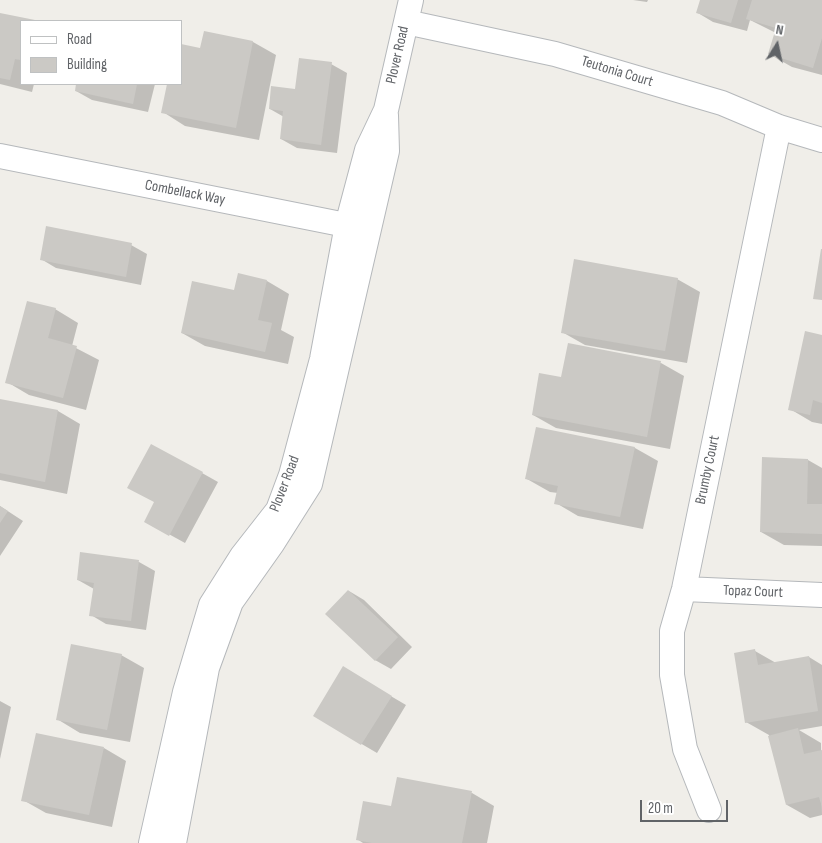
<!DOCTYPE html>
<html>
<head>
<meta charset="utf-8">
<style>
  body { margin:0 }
  #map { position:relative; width:822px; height:843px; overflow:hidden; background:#f0eee9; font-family:"Sofia Sans Condensed",sans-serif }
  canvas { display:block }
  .legend { position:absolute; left:20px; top:20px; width:162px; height:65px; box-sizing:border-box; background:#fff; border:1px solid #bfc1c2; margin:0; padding:6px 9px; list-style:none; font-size:15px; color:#606367 }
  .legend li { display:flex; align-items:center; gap:10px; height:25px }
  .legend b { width:25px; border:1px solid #bfc1c2 }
  .north { position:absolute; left:752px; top:20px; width:50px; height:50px; -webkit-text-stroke:4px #fff; paint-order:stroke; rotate:10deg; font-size:14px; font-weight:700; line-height:20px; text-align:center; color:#606367 }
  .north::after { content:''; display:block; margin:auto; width:18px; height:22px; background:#606367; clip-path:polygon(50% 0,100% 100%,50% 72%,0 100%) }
  .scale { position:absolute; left:640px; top:800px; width:88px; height:22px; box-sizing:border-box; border:2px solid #606367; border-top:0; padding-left:6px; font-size:15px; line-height:18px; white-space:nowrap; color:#606367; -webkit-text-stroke:4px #fff; paint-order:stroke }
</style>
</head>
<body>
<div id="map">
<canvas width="822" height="843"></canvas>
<ul class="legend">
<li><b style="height:6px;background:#fff"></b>Road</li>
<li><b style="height:14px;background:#cbc9c5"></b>Building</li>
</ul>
<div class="north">N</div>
<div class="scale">20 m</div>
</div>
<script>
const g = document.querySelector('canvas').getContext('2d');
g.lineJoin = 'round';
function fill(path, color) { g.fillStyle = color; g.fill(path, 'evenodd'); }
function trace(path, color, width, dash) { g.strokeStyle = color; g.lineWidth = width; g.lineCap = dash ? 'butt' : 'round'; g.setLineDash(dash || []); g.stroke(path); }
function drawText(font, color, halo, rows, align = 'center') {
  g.font = font + ' "Sofia Sans Condensed",sans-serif'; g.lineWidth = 4; g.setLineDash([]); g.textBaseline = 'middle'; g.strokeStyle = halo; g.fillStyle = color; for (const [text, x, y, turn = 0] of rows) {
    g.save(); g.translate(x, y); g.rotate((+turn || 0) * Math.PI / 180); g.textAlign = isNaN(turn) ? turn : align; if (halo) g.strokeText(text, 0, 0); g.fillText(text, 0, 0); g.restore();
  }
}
const shadow = new Path2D(`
  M633 0H648L647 2Z
  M701 0H822V75L792 67 769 54 776 33 750 20 747 31 713 22 698 13Z
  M0 14 33 21H21V84H34L32 92 0 84Z
  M205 32 253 42 276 55 259 140 185 126 163 112 168 84H181L201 49Z
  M331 64 347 73 337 153 297 148 281 139 284 117 270 109Z
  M78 84H155L148 112 92 100 76 91Z
  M131 245 147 254 141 285 56 268 41 259Z
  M677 279 700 292 687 363 585 345 562 332Z
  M267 281 289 294 281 330 294 337 288 364 205 346 182 333 235 292Z
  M55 309 78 323 72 346 99 360 86 410 29 395 7 382Z
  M822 336V424L812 422 790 409Z
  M569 345 661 363 684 376 670 449 556 428 533 415 562 379Z
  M0 400 58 411 80 424 67 494 0 480Z
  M537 428 635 448 658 461 643 529 578 516 556 503 558 493 550 492 527 479Z
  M808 460 822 468V546L784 545 761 532Z
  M202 473 218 482 185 543 145 521Z
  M0 506 23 521 0 556Z
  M82 553 139 562 155 571 146 630 106 624 91 615 94 589 78 580Z
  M349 591 364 600 412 647 391 669 375 660Z
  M755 651 776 663 809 657 822 665V726L799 730 821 743 822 815 810 818 787 805 769 735 746 722Z
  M121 655 144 668 130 742 80 733 57 719Z
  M343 668 406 705 377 753 314 716Z
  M0 701 11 707 0 759Z
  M104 748 126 761 112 827 46 813 23 800Z
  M472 793 494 806 487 843H363L357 839 392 808Z`);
const building = new Path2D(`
  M700 0H738L731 23 696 13Z
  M752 0H822V38L813 68 768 54 776 28 746 19Z
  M0 13 35 20 21 21V60L15 59 10 80 0 78Z
  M204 31 253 41 236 128 161 113 167 84H181V44L200 48Z
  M299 58 332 62 321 145 280 139 283 111 269 109 271 86 295 89Z
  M76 84H137L133 104 75 91Z
  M46 226 132 243 126 277 40 260Z
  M821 249H822V300L813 299Z
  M574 259 678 278 665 351 561 333Z
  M238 273 267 280 258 320 272 323 265 352 181 333 192 281 234 290Z
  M27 301 56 308 48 338 77 346 63 398 5 383Z
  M805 331 822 335V403L813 400 810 415 788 410Z
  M568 343 661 361 647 437 532 415 539 373 561 377Z
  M0 399 58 410 45 482 0 473Z
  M536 427 635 447 620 517 554 504 558 486 525 479Z
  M151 444 203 472 169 536 144 522 154 502 127 488Z
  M762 457 808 459 807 504H822V534L760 532Z
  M0 506 8 511 0 523Z
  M80 552 139 560 131 621 89 616 94 583 77 580Z
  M348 590 398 637 375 661 325 614Z
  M71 644 122 654 107 730 56 720Z
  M755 649 758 665 809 656 818 711 745 723 734 653Z
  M343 666 392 696 361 745 313 716Z
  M798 728 804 754 822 750V807L819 797 786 805 768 736Z
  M36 733 104 747 89 815 21 801Z
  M397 777 472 791 462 843H372L356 840 363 801 391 806Z`);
const street = new Path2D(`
  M406 22 555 54 722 103 779 127 822 140
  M0 156 361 228
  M684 589 822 595
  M709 810 685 749 672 675V631L684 589 779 127
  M151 843 185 692 211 605 242 556 278 510 291 475 322 359 347 225 367 150 386 110 411 0
  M174 843 207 668 231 602 272 544 310 484 387 151 386 115`);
const streetNames = [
  ["Plover Road",398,55,-77],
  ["Teutonia Court",617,72,17],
  ["Combellack Way",185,193,11],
  ["Brumby Court",708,470,-78],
  ["Plover Road",285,484,-69],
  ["Topaz Court",753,592,2]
];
fill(shadow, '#0003');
fill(building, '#cbc9c5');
trace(street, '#b5b8bb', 26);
trace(street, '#fff', 24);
drawText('15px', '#606367', '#fff', streetNames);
</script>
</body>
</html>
